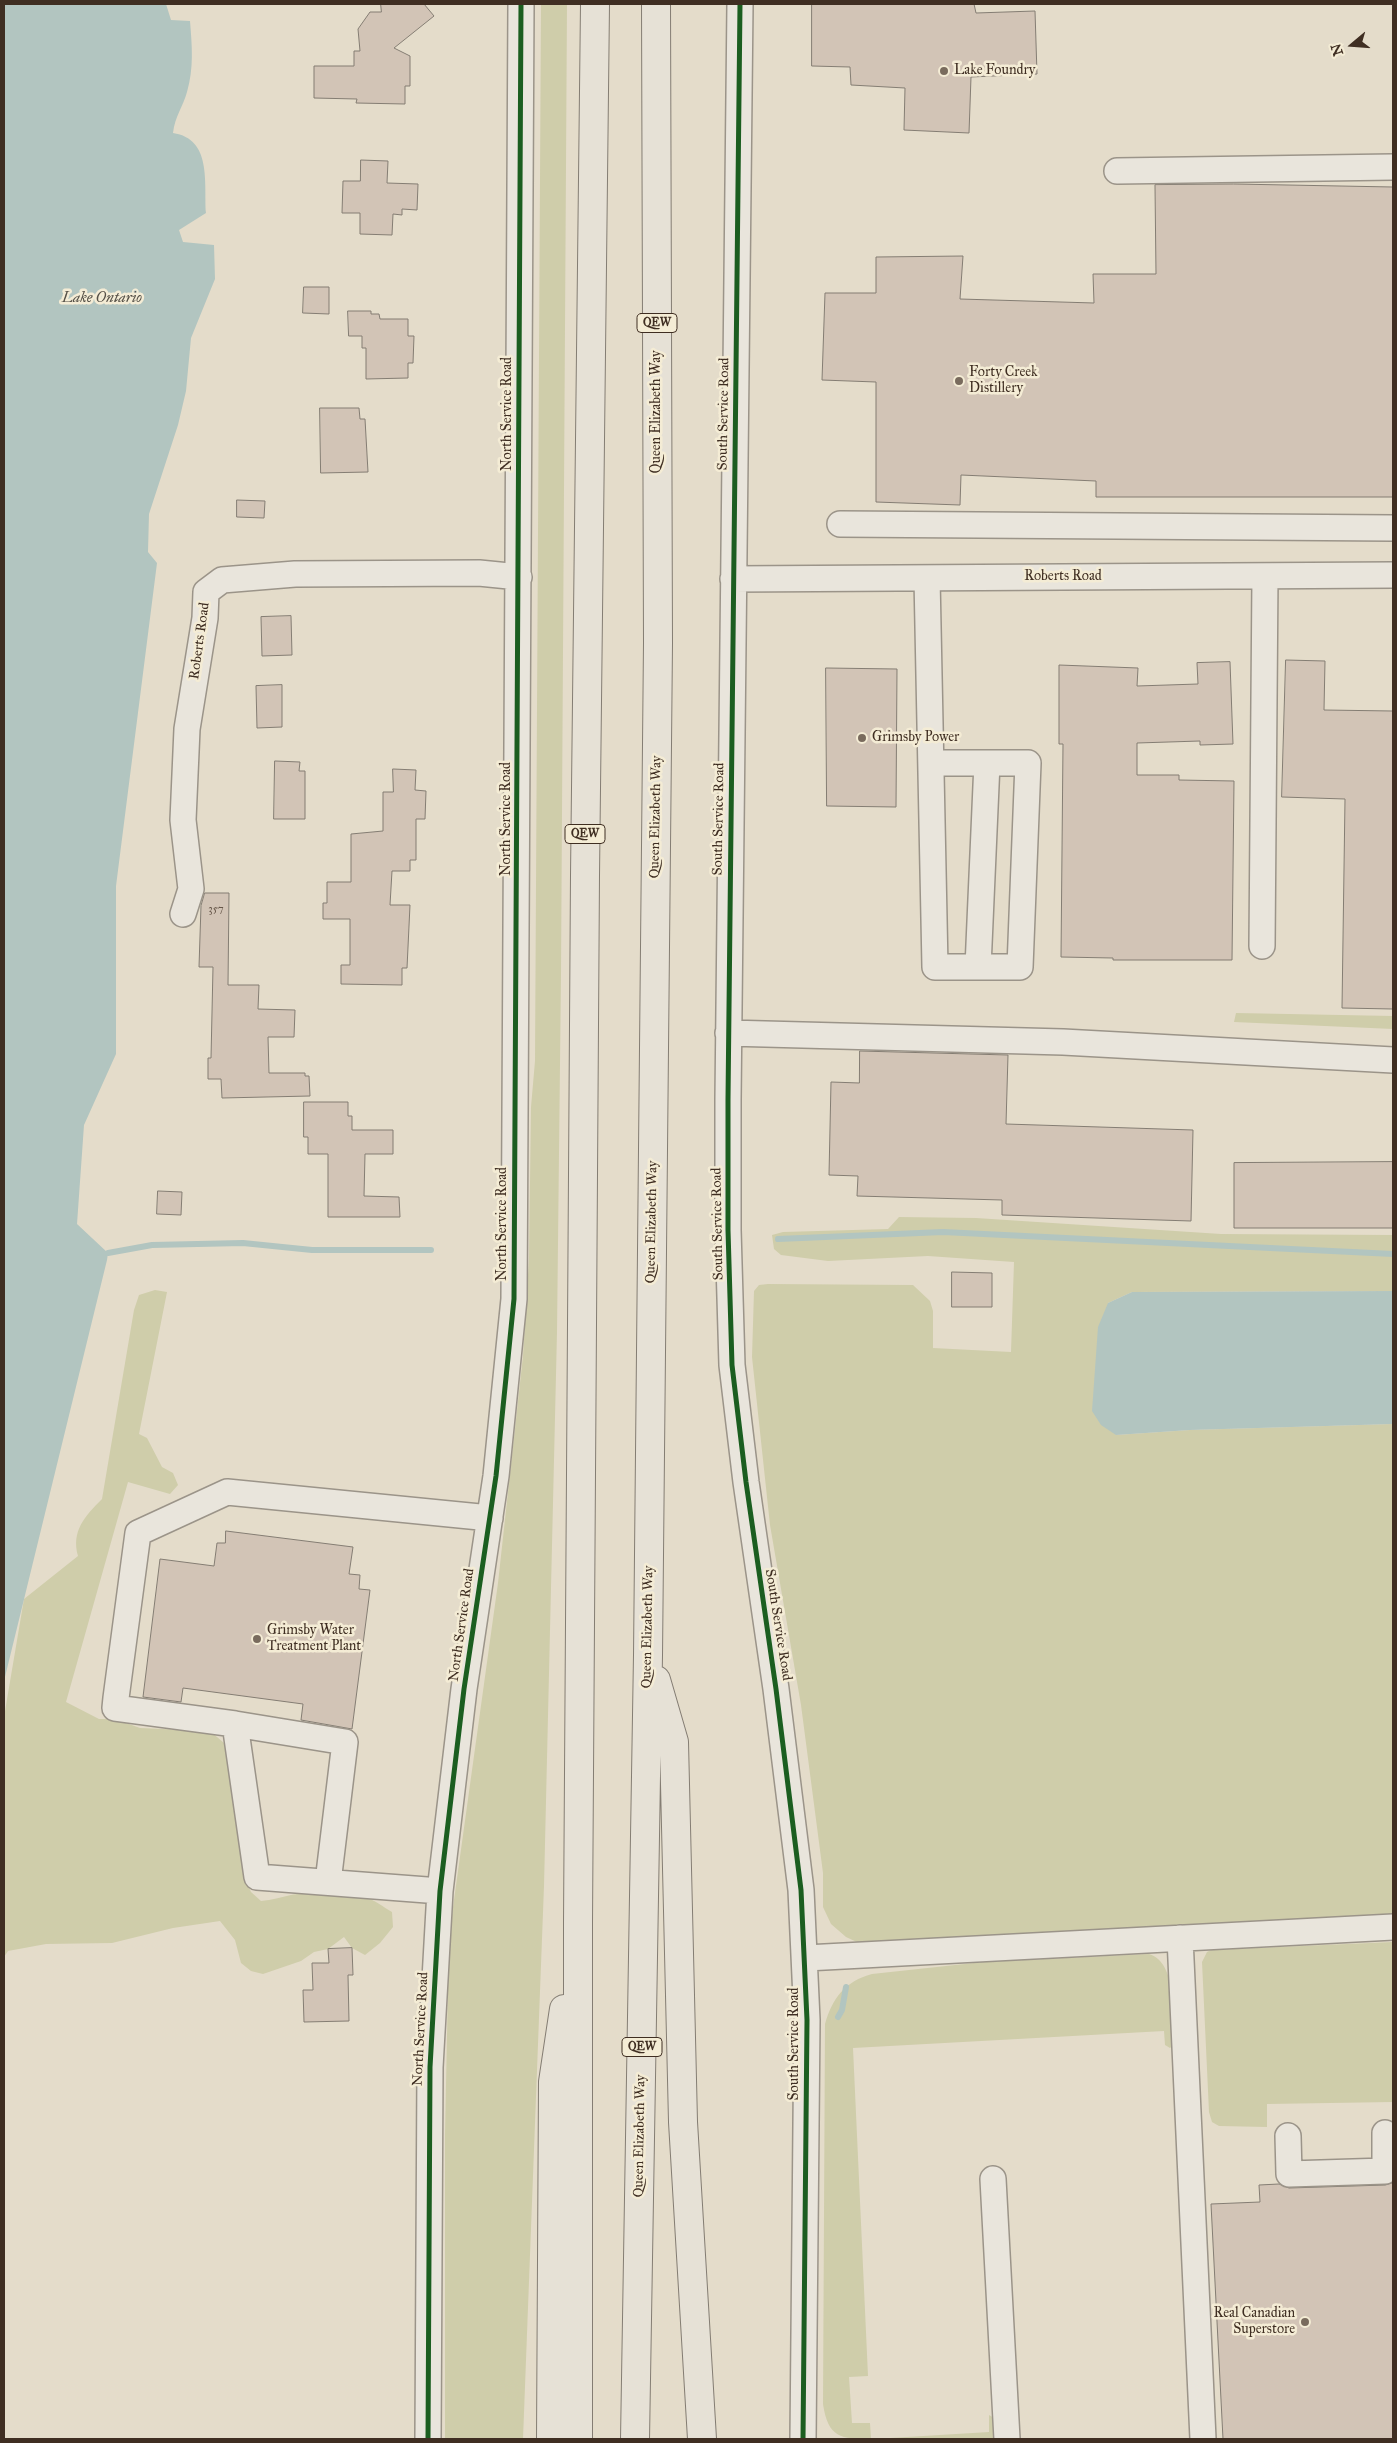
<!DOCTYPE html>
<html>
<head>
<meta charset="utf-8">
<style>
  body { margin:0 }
  #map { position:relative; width:1397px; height:2443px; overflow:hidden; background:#e4dcca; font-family:"IM FELL Great Primer",serif }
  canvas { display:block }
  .frame { position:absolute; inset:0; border:5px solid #3f2e22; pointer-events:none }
  .north { position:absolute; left:1327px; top:20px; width:50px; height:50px; -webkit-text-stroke:4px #f4ecd5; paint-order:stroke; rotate:252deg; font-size:14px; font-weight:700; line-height:20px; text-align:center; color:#3f2e22 }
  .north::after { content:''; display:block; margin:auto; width:18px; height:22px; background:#3f2e22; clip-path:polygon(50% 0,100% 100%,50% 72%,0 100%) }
</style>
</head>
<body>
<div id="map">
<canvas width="1397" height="2443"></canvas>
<div class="frame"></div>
<div class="north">N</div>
</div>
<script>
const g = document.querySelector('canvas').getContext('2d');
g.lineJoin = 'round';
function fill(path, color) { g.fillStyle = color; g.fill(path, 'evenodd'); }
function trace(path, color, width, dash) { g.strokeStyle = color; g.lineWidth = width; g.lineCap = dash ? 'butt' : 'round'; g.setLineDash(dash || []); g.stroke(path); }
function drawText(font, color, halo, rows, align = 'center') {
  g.font = font + ' "IM FELL Great Primer",serif'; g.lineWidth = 5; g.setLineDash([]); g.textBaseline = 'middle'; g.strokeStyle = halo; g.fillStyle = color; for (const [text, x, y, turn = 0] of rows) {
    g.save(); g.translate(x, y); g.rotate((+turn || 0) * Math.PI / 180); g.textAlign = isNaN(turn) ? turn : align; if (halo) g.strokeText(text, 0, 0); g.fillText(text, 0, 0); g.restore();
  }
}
const green = new Path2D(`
  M541 4H567L561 974 557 1332 544 1886 523 2439H445V2135L449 1936 498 1583 523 1356 529 1259 531 1107 535 1061Z
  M1236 1013 1393 1016V1029L1234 1022Z
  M899 1217 976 1218 1221 1234 1393 1235V1291L1132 1292 1108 1303 1116 1435 1190 1430 1393 1424V1918L859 1943 846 1937 831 1924 823 1907V1873L801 1705 770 1525 752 1357 754 1291 759 1285 768 1284 913 1285 930 1301 933 1311V1348L1011 1352 1014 1262 928 1256 828 1261 781 1255 774 1249 772 1235 783 1232 888 1229Z
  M155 1290 167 1292 139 1434 147 1438 162 1467 173 1473 178 1485 170 1494 128 1482 66 1702 99 1719H115L140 1728 210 1731 224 1743 233 1758 245 1879 251 1892 261 1901C272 1900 281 1897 291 1895 305 1892 351 1893 365 1897 375 1900 383 1907 392 1912L393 1927 380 1943 365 1955 352 1948 344 1937 328 1949 314 1952 301 1961 263 1974 251 1971 241 1963 235 1940 220 1921 173 1928 112 1943 46 1944 8 1951 4 1957V1717L24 1599 78 1556C71 1531 85 1516 102 1499L134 1310 139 1295Z
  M1393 1942V2102L1267 2104V2127L1219 2126 1212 2122 1209 2112 1202 1962 1207 1952 1211 1950Z
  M1149 1954C1179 1963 1172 2021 1173 2046L1170 2048 1165 2045 1164 2031 853 2048 868 2376 849 2377 852 2423H870L871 2439C841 2439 828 2438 823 2404L825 2024C832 1999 845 1981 872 1974L983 1962Z
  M989 2415 994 2418 996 2436 991 2439H874L989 2432Z`);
const water = new Path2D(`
  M4 4H166L171 20 190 21C192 46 194 68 187 92 183 107 175 116 173 133 212 139 204 182 206 213L179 230 183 242 214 245 215 279 191 338 186 391 178 425 149 514 148 552 157 563 116 886V1054L84 1125 77 1224 108 1253 107 1260 4 1681Z
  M1393 1291V1424L1190 1430 1116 1435 1101 1425 1092 1411 1098 1327 1108 1303 1132 1292Z`);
const stream = new Path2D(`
  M778 1239 943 1232 1393 1254
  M108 1253 152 1245 243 1243 312 1250H431
  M838 2017 842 2010 846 1987`);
const building = new Path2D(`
  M381 4H424L434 16 394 48 410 56V86H405V104L356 103 357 99 314 98V66H354V51H360L358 29 370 12H381Z
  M812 4H974L976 13 1035 11 1037 74 971 77 969 133 904 130 905 88 851 85 850 67 812 66Z
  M361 160 388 161 387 183 418 184 417 210 402 209V215L393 214 392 235 360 234V213H342L343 181H360Z
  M1234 184 1393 187V497H1096V481L961 475 960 505 876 502V382L822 380 825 293H876V257L963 256 960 299 1094 303 1093 274H1156L1155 185Z
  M304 287H329V314L303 313Z
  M348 311H371V314H379L380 319H408V336H414L413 363H408V378L366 379V348H362V336H349Z
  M320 408H359L360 419H365L368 472 321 473Z
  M237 500 265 501 264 518 237 517Z
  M291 616 292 655 262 656 261 617Z
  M1286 660 1325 661 1324 710 1393 711V1009L1342 1008 1345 799 1282 797Z
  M1230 662 1233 744 1200 745V741L1137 743V775H1179V780L1234 781 1232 960H1113V958L1061 957 1063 744H1059V665L1138 668 1137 686 1198 684 1197 663Z
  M826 668 897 669 896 807 827 806Z
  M282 685V727L257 728 256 686Z
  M275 761 300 762 299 771H305V819H274Z
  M393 769 416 770 415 790 426 791 425 819H416V860H410V871H392L390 905H410L407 968H402V985L341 984V965H350V919H323V903H327V882H351V834L383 831V792H393Z
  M205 893H229L228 985H259L258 1009 295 1010 294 1037H268L269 1073H305V1076H309L310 1096 222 1098 221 1079H208V1058H211L213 967H199L201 906Z
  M860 1051 1008 1055 1006 1124 1193 1130 1191 1221 1002 1215V1200L857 1196 858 1176 829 1175 831 1082 859 1083Z
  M304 1102H348V1116H352V1130H393V1154H365L364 1196 399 1197 400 1217H328V1154H308V1137H304Z
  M1393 1162V1228H1234V1163Z
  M158 1191 182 1192 181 1215 157 1214Z
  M952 1272 992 1273V1307H952Z
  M226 1531 353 1547 349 1574 360 1575 359 1589 370 1590 352 1729 301 1720 303 1704 183 1688 181 1702 143 1697 160 1559 214 1566 217 1543H225Z
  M352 1948 353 1975H348L349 2021 304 2022 303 1990H313L312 1963H329L328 1949Z
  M1393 2183V2439H1223L1211 2204 1260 2202 1259 2185 1279 2184 1289 2188 1385 2185Z`);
const minor = new Path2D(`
  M740 4 728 1099V1230L732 1365 746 1482 776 1689 801 1890 807 2020 803 2439
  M1117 171 1393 167
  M840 524 1393 528
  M927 578 935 967H1020L1028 763H931
  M733 579 1393 575
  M183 914 191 889 183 820 187 729 205 618 206 592 222 580 295 574 479 573 519 577
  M1262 946 1265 576
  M978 967 987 763
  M728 1033 1063 1042 1393 1060
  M235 1724 345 1742 328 1882
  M440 1891 257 1877 235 1724 115 1708 116 1698 138 1533 227 1492 490 1518
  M1180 1938 1203 2439
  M806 1958 1393 1927
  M1288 2136 1289 2174 1385 2171V2133
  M993 2179 1007 2439
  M428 2439 430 2067 440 1891 464 1689 496 1476 514 1299 521 4`);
const highway = new Path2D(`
  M656 1680 674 1742 683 2122 702 2439
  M551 2439 553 2082 564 2009
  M578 2439V1921L585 875 595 4
  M635 2439 648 1655 658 643 656 4`);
const cycleway = new Path2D(`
  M740 4 728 1099V1230L732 1365 746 1482 776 1689 801 1890 807 2020 803 2439
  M428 2439 430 2067 440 1891 464 1689 496 1476 514 1299 521 4`);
const markers = [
  [944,71,5,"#796b5d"],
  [959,381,5,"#796b5d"],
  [862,738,5,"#796b5d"],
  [257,1639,5,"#796b5d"],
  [1305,2322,5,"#796b5d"]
];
const numberNames = [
  ["357",216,909]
];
const shields = [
  [657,323,40],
  [585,834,40],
  [642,2047,40]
];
const shieldNames = [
  ["QEW",657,323],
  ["QEW",585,834],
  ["QEW",642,2047]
];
const poiNames = [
  ["Lake Foundry",954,71],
  ["Forty Creek",969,373],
  ["Distillery",969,389],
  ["Grimsby Power",872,738],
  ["Grimsby Water",267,1631],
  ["Treatment Plant",267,1647],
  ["Real Canadian",1295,2314,"right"],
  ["Superstore",1295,2330,"right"]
];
const streetNames = [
  ["Queen Elizabeth Way",657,412,-90],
  ["North Service Road",508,414,-90],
  ["South Service Road",724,414,-89],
  ["Roberts Road",1063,577],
  ["Roberts Road",200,641,-82],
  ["Queen Elizabeth Way",656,817,-89],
  ["North Service Road",507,819,-90],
  ["South Service Road",719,819,-89],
  ["Queen Elizabeth Way",652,1222,-89],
  ["North Service Road",503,1224,-90],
  ["South Service Road",718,1224,-91],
  ["North Service Road",462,1625,-82],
  ["South Service Road",778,1625,81],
  ["Queen Elizabeth Way",648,1627,-89],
  ["North Service Road",421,2029,-87],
  ["South Service Road",795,2044,-90],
  ["Queen Elizabeth Way",640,2136,-89]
];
const waterNames = [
  ["Lake Ontario",102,298]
];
fill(green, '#cfcdaa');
fill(water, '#b2c5c0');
trace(stream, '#b2c5c0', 6);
fill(building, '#d2c4b6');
trace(building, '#847d73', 1);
trace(minor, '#9b9489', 28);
trace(highway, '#847d73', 30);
trace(minor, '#e9e5dc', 25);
trace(highway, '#e6e1d6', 28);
trace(cycleway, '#1b5e20', 5);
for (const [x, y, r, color] of markers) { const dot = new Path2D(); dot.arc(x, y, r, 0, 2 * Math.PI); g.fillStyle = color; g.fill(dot); trace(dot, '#f4ecd5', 2); }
drawText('11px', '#655548', null, numberNames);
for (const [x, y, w] of shields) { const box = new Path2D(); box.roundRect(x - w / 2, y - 9.5, w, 19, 4); g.fillStyle = '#f4ecd5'; g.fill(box); trace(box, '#3f2e22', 1); }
drawText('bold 12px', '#3f2e22', null, shieldNames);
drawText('14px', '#3f2e22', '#f4ecd5', poiNames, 'left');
drawText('14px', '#3f2e22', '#f4ecd5', streetNames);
drawText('italic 15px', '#565148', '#f4ecd5', waterNames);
</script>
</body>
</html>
